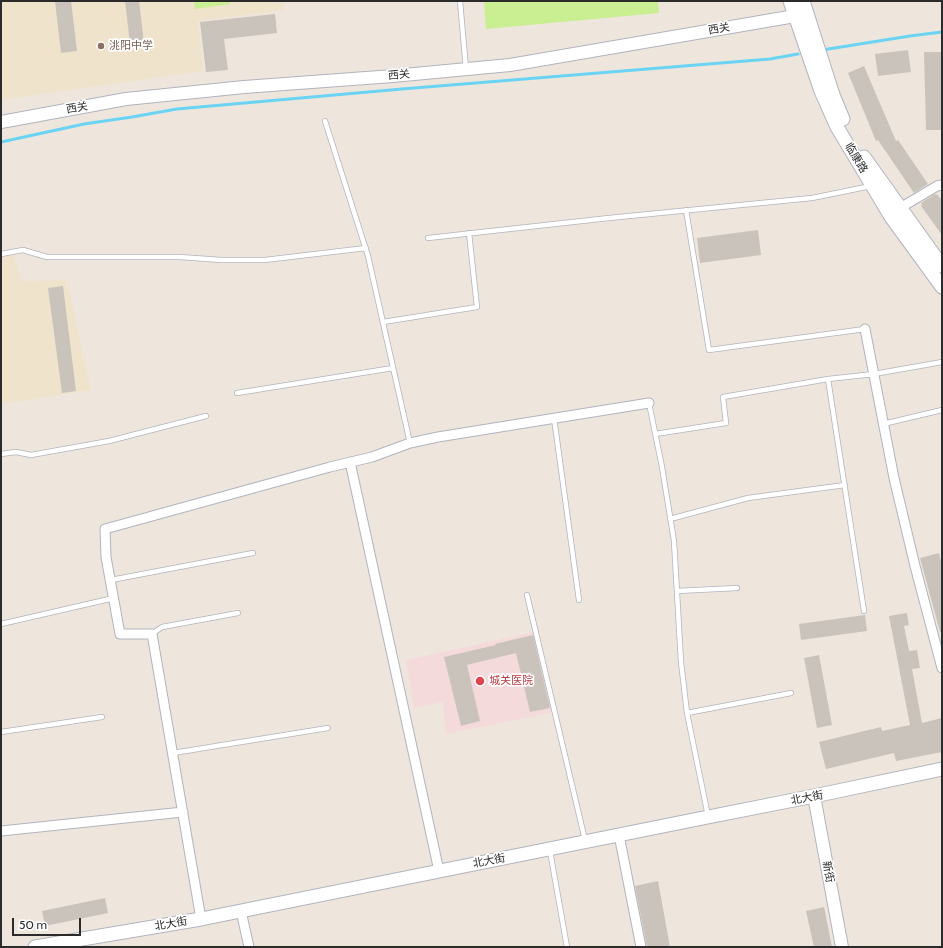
<!DOCTYPE html>
<html>
<head>
<meta charset="utf-8">
<style>
  body { margin:0 }
  #map { position:relative; width:943px; height:948px; overflow:hidden; background:#eee6dd; font-family:Cabin,sans-serif }
  canvas { display:block }
  .frame { position:absolute; inset:0; border:2px solid #2b2b2b; pointer-events:none }
  .scale { position:absolute; left:12px; top:918px; width:69px; height:18px; box-sizing:border-box; border:2px solid #2b2b2b; border-top:0; padding-left:5px; font-size:12px; line-height:14px; white-space:nowrap; color:#2b2b2b; -webkit-text-stroke:3px #fff; paint-order:stroke }
</style>
</head>
<body>
<div id="map">
<canvas width="943" height="948"></canvas>
<div class="frame"></div>
<div class="scale">50 m</div>
</div>
<script>
const g = document.querySelector('canvas').getContext('2d');
g.lineJoin = 'round';
function fill(path, color) { g.fillStyle = color; g.fill(path, 'evenodd'); }
function trace(path, color, width, dash) { g.strokeStyle = color; g.lineWidth = width; g.lineCap = dash ? 'butt' : 'round'; g.setLineDash(dash || []); g.stroke(path); }
function drawText(font, color, halo, rows, align = 'center') {
  g.font = font + ' Cabin,"Noto Sans SC",sans-serif'; g.lineWidth = 3.5; g.setLineDash([]); g.textBaseline = 'middle'; g.strokeStyle = halo; g.fillStyle = color; for (const [text, x, y, turn = 0] of rows) {
    g.save(); g.translate(x, y); g.rotate((+turn || 0) * Math.PI / 180); g.textAlign = isNaN(turn) ? turn : align; if (halo) g.strokeText(text, 0, 0); g.fillText(text, 0, 0); g.restore();
  }
}
const education = new Path2D(`
  M1 1H284L285 10 198 21 203 71 1 100Z
  M13 254 22 281 67 280 91 390 1 404V258Z`);
const medical = new Path2D(`
  M538 631 557 712 446 734 443 702 414 708 406 660Z`);
const pitch = new Path2D(`
  M194 1H230V4L195 9Z
  M484 1H658L659 13 486 29Z`);
const stream = new Path2D(`
  M822 50 910 36 942 32
  M1 142 84 124 132 117 177 109 402 89 770 59 798 54`);
const building = new Path2D(`
  M55 1H71L77 51 61 53Z
  M125 1H139L144 43 130 44Z
  M275 14 277 33 224 39 228 70 206 72 200 22Z
  M908 50 911 72 878 76 875 54Z
  M924 52H942V130H926Z
  M864 66 896 141 898 140 928 184 914 193 878 140 876 141 848 73Z
  M935 194 936 195 937 194 942 201V235L921 206 922 205 921 203Z
  M758 230 761 255 700 263 697 238Z
  M63 286 76 391 62 393 48 288Z
  M939 553 942 566V632H940L920 558Z
  M907 613 909 625 904 626 909 651 917 650 920 668 912 669 922 723 942 718V752L896 761 894 753 826 769 819 742 881 727 882 731 910 725 889 616Z
  M865 615 867 631 801 640 799 624Z
  M533 635 550 708 530 712 516 653 467 665 480 721 461 726 444 657 496 645 495 644Z
  M819 655 832 725 817 728 804 658Z
  M658 881 670 947H647L635 886Z
  M105 898 108 913 45 926 42 911Z
  M824 907 832 947H814L806 911Z`);
const service = new Path2D(`
  M460 1 466 69
  M325 121 368 256 410 443
  M686 210 709 350 865 329
  M428 238 609 218 812 198 871 186
  M1 254 23 250 47 257H180L221 260H265L366 248
  M383 322 477 307 469 233
  M828 379 864 611
  M237 393 393 368
  M649 403 662 467 674 541 681 662 687 713 708 816
  M554 418 579 600
  M883 424 942 410
  M655 434 726 423 723 397 828 379 874 374 942 362
  M1 454 16 452 31 455 109 441 206 416
  M670 519 748 498 845 485
  M111 580 253 553
  M677 591 737 588
  M527 595 585 840
  M1 624 114 598
  M152 634 162 627 238 613
  M687 713 791 693
  M1 732 102 717
  M173 753 328 728
  M550 851 567 947`);
const minor = new Path2D(`
  M900 208 937 186 942 185
  M865 329 894 478 915 566 942 668
  M350 462 439 871
  M1 831 183 812
  M619 835 641 947
  M241 911 249 947
  M201 919 152 634H120L106 557 105 529 330 467 372 457 410 443 438 437 649 403`);
const tertiary = new Path2D(`
  M1 122 126 99 244 87 393 76 510 65 795 16
  M814 796 842 947`);
const secondary = new Path2D(`
  M790 1 821 91 837 127 891 217 942 287
  M803 1 833 95 843 119
  M864 157 942 266
  M35 947 201 919 708 817 814 796 942 769`);
const markers = [
  [101,46,4,"#8d6e63"],
  [480,681,5,"#e0444e"]
];
const streetNames = [
  ["西关",719,29,-10],
  ["西关",399,75,-5],
  ["西关",77,108,-10],
  ["临康路",856,158,59],
  ["北大街",807,798,-11],
  ["北大街",489,861,-11],
  ["新街",828,872,79],
  ["北大街",171,924,-10]
];
const educationNames = [
  ["洮阳中学",109,46]
];
const healthNames = [
  ["城关医院",489,681]
];
fill(education, '#f0e3cb');
fill(medical, '#f5dadc');
fill(pitch, '#caee92');
trace(stream, '#6bd4f4', 3);
fill(building, '#c9c3bc');
trace(service, '#b1b4bf', 6);
trace(minor, '#b1b4bf', 11);
trace(tertiary, '#b1b4bf', 14);
trace(secondary, '#b1b4bf', 15);
trace(service, '#fff', 4.5);
trace(minor, '#fff', 9);
trace(tertiary, '#fff', 12);
trace(secondary, '#fff', 13);
for (const [x, y, r, color] of markers) { const dot = new Path2D(); dot.arc(x, y, r, 0, 2 * Math.PI); g.fillStyle = color; g.fill(dot); trace(dot, '#fff', 1.5); }
drawText('11px', '#2b2b2b', '#fff', streetNames);
drawText('11px', '#785e54', '#fff', educationNames, 'left');
drawText('11px', '#be3a42', '#fff', healthNames, 'left');
</script>
</body>
</html>
